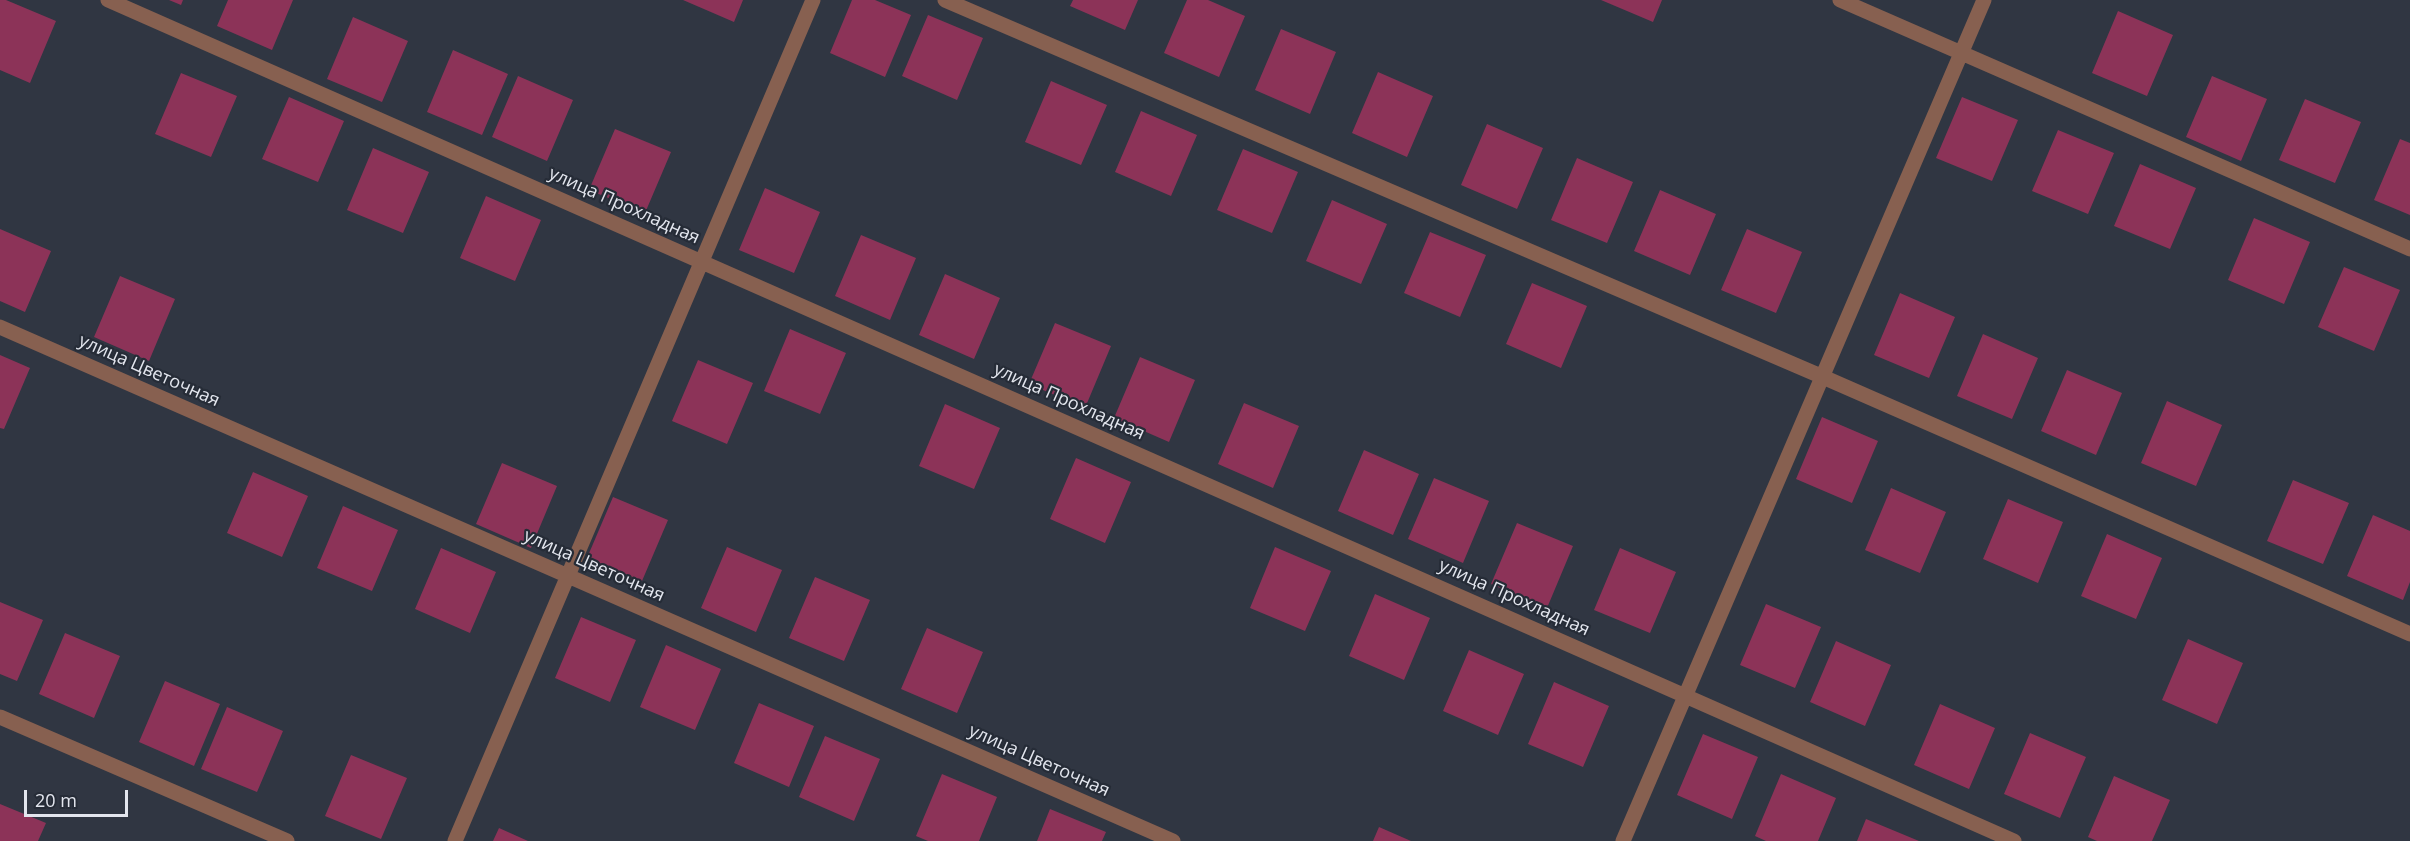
<!DOCTYPE html>
<html>
<head>
<meta charset="utf-8">
<style>
  body { margin:0 }
  #map { position:relative; width:2410px; height:841px; overflow:hidden; background:#303642; font-family:"Open Sans",sans-serif }
  canvas { display:block }
  .scale { position:absolute; left:24px; top:790px; width:104px; height:27px; box-sizing:border-box; border:3px solid #e3e6ee; border-top:0; padding-left:8px; font-size:18px; line-height:21px; white-space:nowrap; color:#e3e6ee; -webkit-text-stroke:4px #262c37; paint-order:stroke }
</style>
</head>
<body>
<div id="map">
<canvas width="2410" height="841"></canvas>
<div class="scale">20 m</div>
</div>
<script>
const g = document.querySelector('canvas').getContext('2d');
g.lineJoin = 'round';
function fill(path, color) { g.fillStyle = color; g.fill(path, 'evenodd'); }
function trace(path, color, width, dash) { g.strokeStyle = color; g.lineWidth = width; g.lineCap = dash ? 'butt' : 'round'; g.setLineDash(dash || []); g.stroke(path); }
function drawText(font, color, halo, rows, align = 'center') {
  g.font = font + ' "Open Sans",sans-serif'; g.lineWidth = 4.5; g.setLineDash([]); g.textBaseline = 'middle'; g.strokeStyle = halo; g.fillStyle = color; for (const [text, x, y, turn = 0] of rows) {
    g.save(); g.translate(x, y); g.rotate((+turn || 0) * Math.PI / 180); g.textAlign = isNaN(turn) ? turn : align; if (halo) g.strokeText(text, 0, 0); g.fillText(text, 0, 0); g.restore();
  }
}
const building = new Path2D(`
  M0 0H6L56 21 30 83 0 70Z
  M169 0H183L181 5Z
  M228 0H293L272 50 217 26Z
  M683 0H743L734 22Z
  M852 0H875L911 15 885 77 830 53Z
  M1073 0H1138L1125 30 1070 6Z
  M1187 0H1208L1245 16 1219 77 1164 53Z
  M1601 0H1662L1653 22Z
  M2118 11 2173 35 2147 96 2092 73Z
  M928 15 983 38 957 100 902 76Z
  M353 17 408 41 382 102 327 79Z
  M1281 29 1336 52 1310 114 1255 90Z
  M453 50 508 74 482 135 427 112Z
  M1378 72 1433 96 1407 157 1352 133Z
  M181 73 237 96 211 157 155 134Z
  M518 76 573 100 547 161 492 137Z
  M2212 76 2267 99 2241 161 2186 137Z
  M1051 81 1107 105 1081 165 1025 142Z
  M289 97 344 121 318 182 262 159Z
  M1962 97 2018 120 1992 181 1936 158Z
  M2305 99 2361 122 2335 183 2279 160Z
  M1141 111 1197 135 1171 196 1115 172Z
  M1487 124 1543 148 1517 209 1461 185Z
  M615 129 671 152 645 213 589 190Z
  M2058 130 2114 153 2088 214 2032 191Z
  M2400 139 2410 143V215L2374 200Z
  M373 148 429 172 403 233 347 210Z
  M1243 149 1298 172 1272 233 1217 210Z
  M1577 158 1633 182 1607 243 1551 220Z
  M2140 164 2196 188 2170 249 2114 226Z
  M765 188 820 212 794 273 739 250Z
  M1660 190 1716 214 1690 275 1634 251Z
  M486 196 541 220 515 281 460 258Z
  M1332 200 1387 224 1361 284 1306 261Z
  M2254 218 2310 242 2284 304 2228 280Z
  M0 229 51 251 25 312 0 301Z
  M1747 229 1802 252 1776 313 1721 290Z
  M1430 232 1486 255 1460 317 1404 293Z
  M861 235 916 258 890 320 835 296Z
  M2344 267 2400 290 2374 351 2318 327Z
  M945 274 1000 298 974 359 919 335Z
  M120 276 175 299 149 361 94 337Z
  M1532 283 1587 306 1561 368 1506 344Z
  M1900 293 1955 317 1929 378 1874 355Z
  M1055 323 1111 346 1085 408 1029 384Z
  M790 329 846 353 820 414 764 391Z
  M1983 334 2038 358 2012 419 1957 396Z
  M0 355 30 368 4 429 0 428Z
  M1140 357 1195 380 1169 442 1114 418Z
  M698 360 753 383 727 444 672 421Z
  M2067 370 2122 393 2096 455 2041 431Z
  M2167 401 2222 425 2196 486 2141 463Z
  M1244 403 1299 426 1273 488 1218 464Z
  M945 404 1000 428 974 489 919 466Z
  M1822 417 1878 441 1852 503 1796 479Z
  M1364 450 1419 474 1393 535 1338 511Z
  M1076 458 1131 482 1105 543 1050 519Z
  M502 463 557 486 531 548 476 524Z
  M253 472 308 496 282 557 227 533Z
  M1434 478 1489 501 1463 563 1408 539Z
  M2293 480 2349 503 2323 564 2267 541Z
  M1891 488 1946 512 1920 573 1865 550Z
  M613 497 668 520 642 581 587 558Z
  M2008 499 2063 522 2038 583 1983 559Z
  M343 506 398 530 372 591 317 568Z
  M2373 515 2410 531V582L2403 600 2347 576Z
  M1517 523 1573 546 1547 608 1491 584Z
  M2107 534 2162 558 2136 619 2081 596Z
  M727 547 782 570 756 632 701 608Z
  M1275 547 1331 571 1305 631 1250 608Z
  M441 548 496 572 470 633 415 609Z
  M1620 548 1676 572 1650 633 1594 610Z
  M815 577 870 600 844 661 789 638Z
  M1375 594 1430 618 1404 680 1349 656Z
  M0 602 43 620 17 681 0 674Z
  M1766 604 1821 627 1795 688 1740 665Z
  M581 617 636 640 610 702 555 678Z
  M927 628 983 652 957 713 901 689Z
  M65 633 120 656 94 718 39 694Z
  M2188 639 2243 663 2217 724 2162 700Z
  M1836 641 1891 665 1865 726 1810 702Z
  M666 645 721 669 695 730 640 707Z
  M1469 650 1524 674 1498 735 1443 711Z
  M165 681 220 704 194 766 139 742Z
  M1554 682 1609 706 1583 767 1528 744Z
  M759 703 814 726 789 787 734 763Z
  M1940 704 1995 728 1969 789 1914 765Z
  M227 707 283 731 257 792 201 769Z
  M2030 733 2086 757 2060 818 2004 794Z
  M1703 734 1758 757 1732 819 1677 795Z
  M825 736 880 759 854 821 799 797Z
  M351 755 407 778 381 839 325 816Z
  M942 774 997 797 979 841H928L916 836Z
  M1781 774 1836 798 1818 841H1766L1755 836Z
  M2114 776 2170 800 2152 841H2097L2088 837Z
  M0 804 46 823 38 841H0Z
  M1050 809 1106 832 1102 841H1037Z
  M1866 819 1919 841H1857Z
  M1379 827 1411 841H1373Z
  M499 828 528 841H493Z`);
const minor = new Path2D(`
  M108 0 2014 841
  M945 0 1823 377 2410 634
  M1840 0 2410 249
  M0 327 1173 841
  M0 717 287 841
  M455 841 813 0
  M1623 841 1984 0`);
const streetNames = [
  ["улица Прохладная",624,206,24],
  ["улица Цветочная",149,371,24],
  ["улица Прохладная",1069,402,24],
  ["улица Цветочная",594,566,24],
  ["улица Прохладная",1514,598,24],
  ["улица Цветочная",1039,761,24]
];
fill(building, '#8c3358');
trace(minor, '#876050', 15);
drawText('18px', '#e3e6ee', '#262c37', streetNames);
</script>
</body>
</html>
